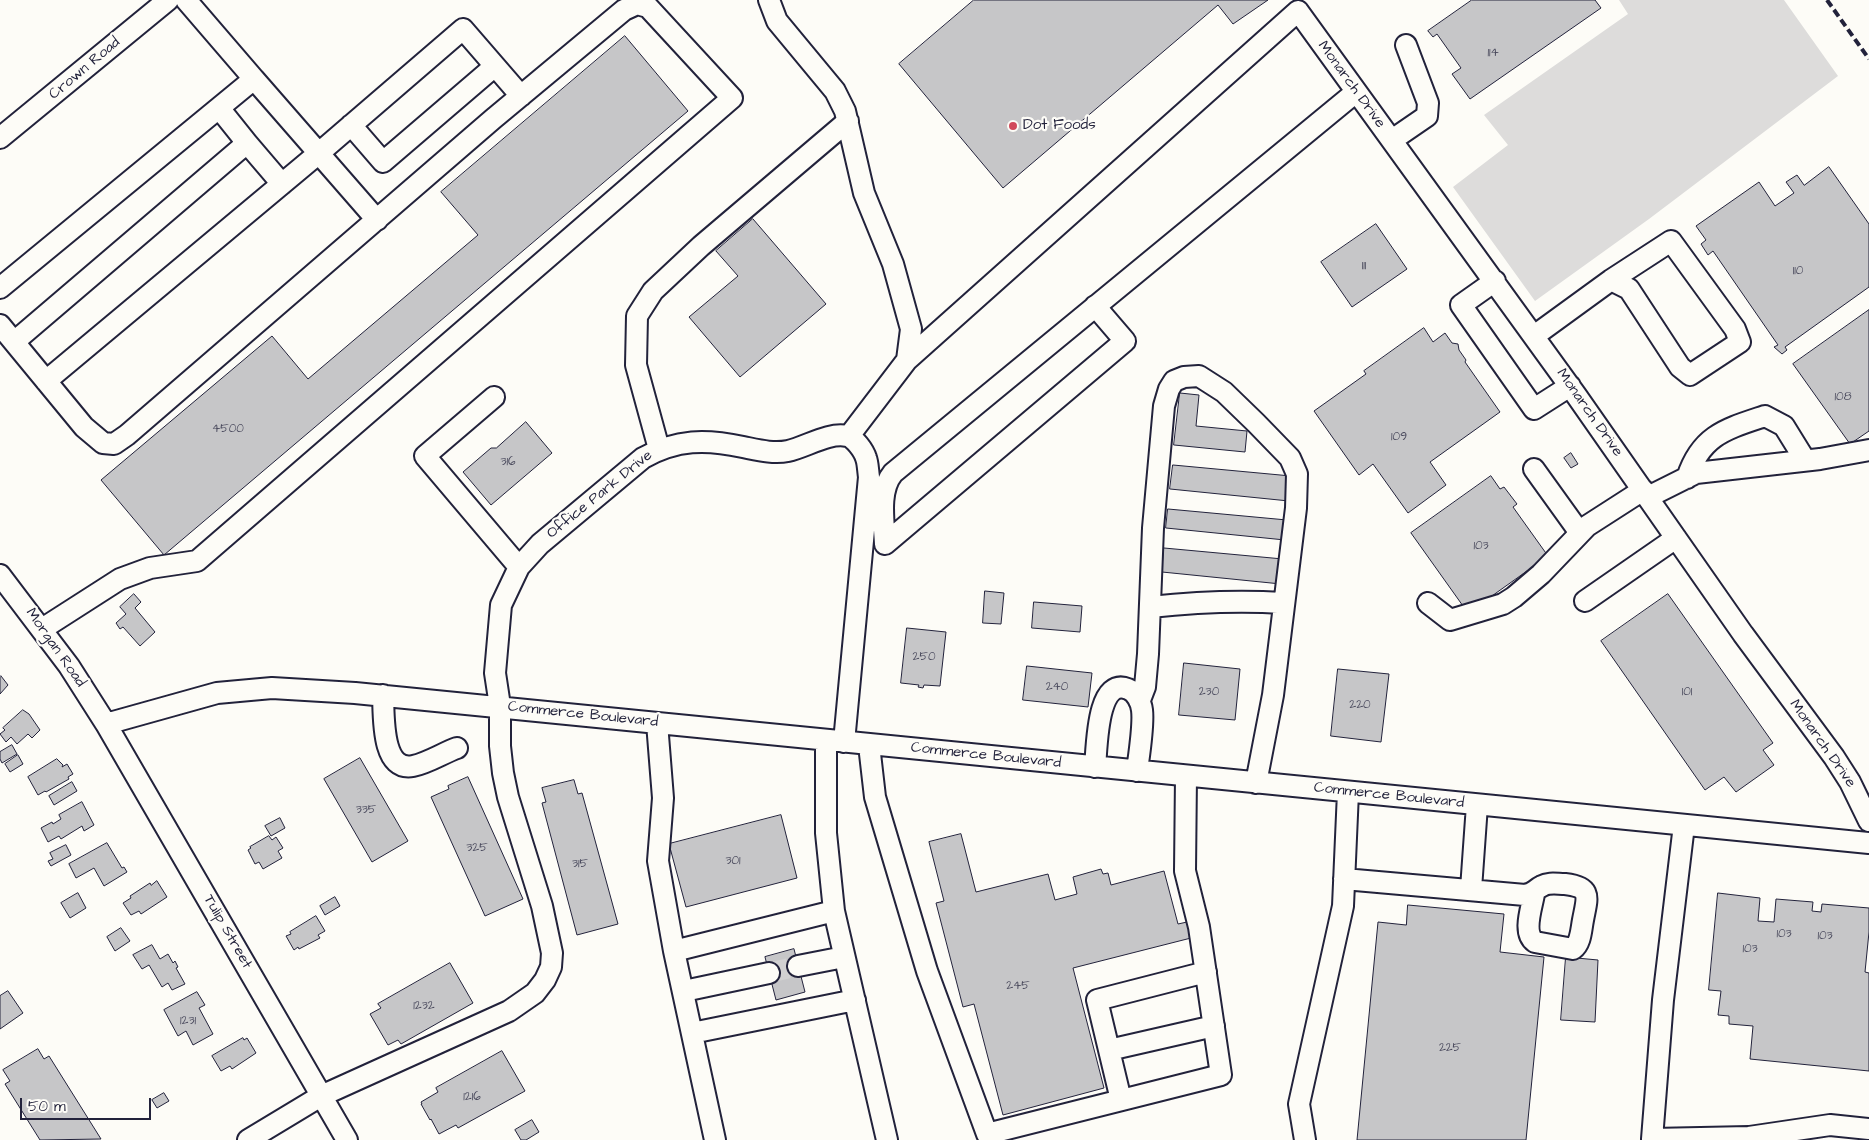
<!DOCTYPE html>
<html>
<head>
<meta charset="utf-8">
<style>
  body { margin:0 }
  #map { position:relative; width:1869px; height:1140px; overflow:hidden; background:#fdfcf7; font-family:"Architects Daughter",sans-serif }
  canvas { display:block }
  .scale { position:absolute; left:20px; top:1098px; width:131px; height:22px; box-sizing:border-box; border:2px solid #22223b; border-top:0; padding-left:6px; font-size:15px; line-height:18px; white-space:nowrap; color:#22223b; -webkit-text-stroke:4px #fdfcf7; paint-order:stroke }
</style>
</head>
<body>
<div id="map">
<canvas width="1869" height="1140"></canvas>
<div class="scale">50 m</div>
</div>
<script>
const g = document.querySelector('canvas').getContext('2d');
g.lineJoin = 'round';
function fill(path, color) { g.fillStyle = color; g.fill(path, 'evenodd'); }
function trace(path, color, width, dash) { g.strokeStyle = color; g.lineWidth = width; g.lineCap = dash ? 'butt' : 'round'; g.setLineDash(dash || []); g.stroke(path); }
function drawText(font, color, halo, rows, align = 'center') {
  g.font = font + ' "Architects Daughter",sans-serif'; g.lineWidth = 4.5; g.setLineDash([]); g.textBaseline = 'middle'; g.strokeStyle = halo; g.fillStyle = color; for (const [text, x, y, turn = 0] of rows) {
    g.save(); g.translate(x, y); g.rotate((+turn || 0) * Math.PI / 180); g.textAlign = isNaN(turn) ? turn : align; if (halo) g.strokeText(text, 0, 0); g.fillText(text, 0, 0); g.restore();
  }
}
const green = new Path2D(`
  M1619 0H1784L1838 76 1649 219 1535 301 1453 187 1508 145 1484 115 1628 14Z`);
const building = new Path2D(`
  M974 0H1268L1233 24 1218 5 1003 188 899 64Z
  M1472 0H1595L1601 8 1470 99 1452 74 1461 68 1437 34 1433 37 1428 31Z
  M625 36 688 111 164 555 101 480 272 336 308 379 478 235 441 192Z
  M1829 167 1869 224V287L1785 347 1787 350 1782 354 1774 347 1778 345 1713 251 1708 255 1701 244 1706 240 1696 226 1759 182 1775 206 1794 193 1786 182 1797 175 1804 185Z
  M753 219 826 304 740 377 689 317 738 276 716 251Z
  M1376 224 1407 269 1352 307 1321 262Z
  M1869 310V431L1850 444 1793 364Z
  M1424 328 1433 342 1445 333 1452 343 1458 344 1459 350 1466 360 1465 362 1500 412 1430 462 1446 485 1408 513 1373 464 1359 475 1314 411 1366 374 1364 371Z
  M1180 393 1199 395 1196 426 1247 431 1245 452 1174 445Z
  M526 422 552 453 491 505 463 472 491 448H496Z
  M1571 453 1578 464 1571 468 1564 458Z
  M1173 465 1291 476 1289 501 1170 489Z
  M1491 476 1500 489 1504 487 1517 504 1513 507 1548 556 1468 613 1411 533Z
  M1168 509 1287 520 1285 540 1166 528Z
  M1164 548 1283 559 1281 584 1162 572Z
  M985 591 1004 593 1001 624 983 623Z
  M134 594 141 602 135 608 155 632 140 646 123 627 120 629 116 623 126 614 120 607Z
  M1668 594 1773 743 1763 750 1774 765 1736 792 1724 777 1705 790 1601 641Z
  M1034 602 1082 606 1080 632 1032 628Z
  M907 628 946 632 940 686 924 685 923 688 918 687 919 685 901 683Z
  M1184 663 1240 669 1235 720 1179 715Z
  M1027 666 1092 673 1088 707 1023 700Z
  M1338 669 1389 674 1381 742 1331 736Z
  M1 676 8 685 0 694V677Z
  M23 710 29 714 40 730 32 738 28 734 17 744 11 737 6 742 0 734 5 730 3 728Z
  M12 745 17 754 2 763 0 759V752Z
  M18 755 23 764 10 772 5 764Z
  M360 758 408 841 372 862 324 779Z
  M57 759 63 765 62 767 67 764 73 774 68 777 69 779 46 792 45 791 38 795 28 777Z
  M468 777 523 899 485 916 431 797 449 789 448 786Z
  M574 780 578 794 582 793 618 924 577 935 542 803 546 802 542 788Z
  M72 782 77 791 54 805 49 796Z
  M82 802 94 825 84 831 82 826 61 839 59 836 48 842 41 828 52 822 53 824 61 819 59 815Z
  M781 815 797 878 686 907 669 844Z
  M280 818 285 828 271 836 265 826Z
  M961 834 976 892 1048 874 1055 900 1077 894 1073 877 1101 869 1103 874 1108 873 1111 885 1164 871 1178 924 1187 922 1191 938 1073 968 1104 1088 1003 1115 974 1004 963 1007 936 903 944 901 929 842Z
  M269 836 272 840 276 837 283 848 278 851 282 858 263 869 259 862 255 864 248 850 251 848 250 847Z
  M107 843 122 868 124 867 127 872 104 886 94 868 76 878 69 864Z
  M66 845 71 855 51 866 48 861 53 859 50 853Z
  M157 881 167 897 141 914 139 911 131 915 123 903 131 898 130 896 150 883 151 885Z
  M78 893 86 908 70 918 61 903Z
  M1718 893 1760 898 1758 921 1774 922 1776 899 1813 902 1812 911 1821 912 1822 904 1869 908V932L1865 972 1869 973V1071L1750 1059 1753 1026 1729 1024V1016L1718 1015 1721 991 1709 990Z
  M335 897 340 906 325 915 320 906Z
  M1408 905 1504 914 1500 952 1544 957 1526 1140H1357L1378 922 1406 925Z
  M316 916 325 931 318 935 320 938 299 949 298 947 294 950 286 936 291 934 290 932Z
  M121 928 130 941 115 951 107 937Z
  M152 945 160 959 168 954 173 963 175 961 178 967 176 968 185 984 172 990 168 983 162 987 149 965 142 969 133 955Z
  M794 949 805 992 776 1000 765 957Z
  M1566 957 1598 960 1595 1022 1561 1020Z
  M450 963 473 1003 401 1044 398 1040 388 1045 370 1014 381 1008 378 1004Z
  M8 991 23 1013 0 1029V996Z
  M197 992 205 1005 199 1008 213 1034 193 1045 186 1031 178 1036 164 1010Z
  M243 1038 244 1040 247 1038 256 1053 232 1069 230 1066 221 1071 212 1056Z
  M38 1049 44 1059 49 1056 101 1139 40 1140 5 1084 10 1081 3 1070Z
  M502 1051 525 1091 458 1128 456 1125 439 1134 431 1119 430 1120 421 1104H422L421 1102 438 1092 436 1088Z
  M164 1093 169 1101 157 1108 152 1100Z
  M532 1120 539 1132 526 1140H521L515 1130Z`);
const minorTunnel = new Path2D(`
  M769 973 798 966`);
const minor = new Path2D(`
  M769 0 777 21 835 91 845 111 864 193 893 264 911 329 907 360 849 436
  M254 79 377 220
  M351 125 383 162 495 66
  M0 138 168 0
  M1392 140 1427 116 1428 103 1406 45
  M247 143 282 184
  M1495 281 1461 305 1534 409 1570 386
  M0 288 254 79 186 0
  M1095 306 1125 341 885 544C884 522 878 491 893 473L1356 92
  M0 325 84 427 103 443 114 444 127 435 493 119 624 10 637 4 648 7 732 98 197 561 150 568 120 579 42 629
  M1534 336 1611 280 1629 289 1680 367 1690 375 1740 342 1735 329 1671 241 1611 280
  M14 342 247 143 219 108
  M907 360 1298 11 1576 395 1743 634 1834 757 1850 782 1869 821
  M46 381 319 153 463 29 521 96
  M494 397 425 456 519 567
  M659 449 636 365 637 316 653 291 701 246 848 121
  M1534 469 1580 533
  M1687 478C1701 435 1726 429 1765 416L1784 426 1805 460
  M1648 497 1696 473 1820 459 1869 450
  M0 575 69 666 106 724 347 1140
  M1585 601 1676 538
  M1428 603 1450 620 1503 604 1514 597 1541 574 1587 526 1643 490
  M1150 607C1196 602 1237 600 1283 603
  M383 695C384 715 381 772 413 766 428 763 443 753 457 748
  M1140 700 1145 687 1148 654 1153 528 1164 406 1169 389 1174 381 1184 377 1199 376 1224 392 1256 423 1290 458 1297 474 1296 508 1273 695 1256 783
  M657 723 663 798 658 861 674 951 834 911 826 833V740
  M106 724 217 693 272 688 355 693 1869 843
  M869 745 875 797 927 971 987 1134 1221 1075 1199 927 1185 871 1186 776
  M1095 767C1097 751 1096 676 1128 689 1136 692 1141 702 1142 710 1144 725 1139 755 1137 771
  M1684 825 1663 1000 1652 1139 1749 1137 1830 1125 1869 1129
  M1344 879 1525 895C1535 893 1534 890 1542 886 1549 882 1557 884 1565 884 1593 887 1587 898 1583 920 1581 930 1581 943 1573 949L1535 942C1522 933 1532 907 1534 894
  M1471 889 1477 805
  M834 911 887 1140
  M674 951 715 1140
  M798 966 844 957
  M684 991 769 973
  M692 1033 855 1000
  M1109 1050 1214 1026
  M1121 1100 1097 1000 1206 972
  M248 1140 321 1096 509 1011 535 993 545 980 551 967 552 953 542 906 508 797 503 773 500 746V706L495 673 501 605 519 567 540 544 643 458C677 439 706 439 743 447 758 450 773 454 788 451 806 447 829 432 847 436 854 437 864 451 866 458 868 463 868 471 869 477L844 742
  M1305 1140 1299 1104 1343 906 1348 792`);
const rail = new Path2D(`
  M1827 0 1869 59`);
const markers = [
  [1013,126,5,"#d1495b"]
];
const numberNames = [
  ["114",1493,53],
  ["111",1364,266],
  ["110",1798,271],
  ["108",1843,397],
  ["4500",228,429],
  ["109",1399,437],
  ["316",508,462],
  ["103",1481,546],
  ["250",924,657],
  ["240",1057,687],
  ["230",1209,692],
  ["101",1687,692],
  ["220",1360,705],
  ["335",366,810],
  ["325",477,848],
  ["301",733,861],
  ["315",580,864],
  ["103",1784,934],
  ["103",1825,936],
  ["103",1750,949],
  ["245",1018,986],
  ["1232",424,1006],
  ["1231",188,1021],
  ["225",1450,1048],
  ["1216",472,1097]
];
const streetNames = [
  ["Crown Road",85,69,-40],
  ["Monarch Drive",1351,85,54],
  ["Monarch Drive",1589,413,55],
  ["Office Park Drive",600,495,-39],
  ["Morgan Road",55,648,55],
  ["Commerce Boulevard",583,715,6],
  ["Monarch Drive",1822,744,55],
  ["Commerce Boulevard",986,756,6],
  ["Commerce Boulevard",1389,796,6],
  ["Tulip Street",227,932,60]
];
const poiNames = [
  ["Dot Foods",1023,126]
];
fill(green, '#dddcdb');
fill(building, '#c6c6c8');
trace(building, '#22223b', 1);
trace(minorTunnel, '#d1d0d1', 20, [20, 10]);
trace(minor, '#22223b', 24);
trace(minor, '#fdfcf7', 20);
trace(rail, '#22223b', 4, [8, 4]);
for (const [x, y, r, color] of markers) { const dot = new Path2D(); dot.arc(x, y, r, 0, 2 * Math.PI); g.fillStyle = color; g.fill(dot); trace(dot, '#fdfcf7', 2); }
drawText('12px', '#4b4b5e', null, numberNames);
drawText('15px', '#22223b', '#fdfcf7', streetNames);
drawText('15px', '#22223b', '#fdfcf7', poiNames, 'left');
</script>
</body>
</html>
